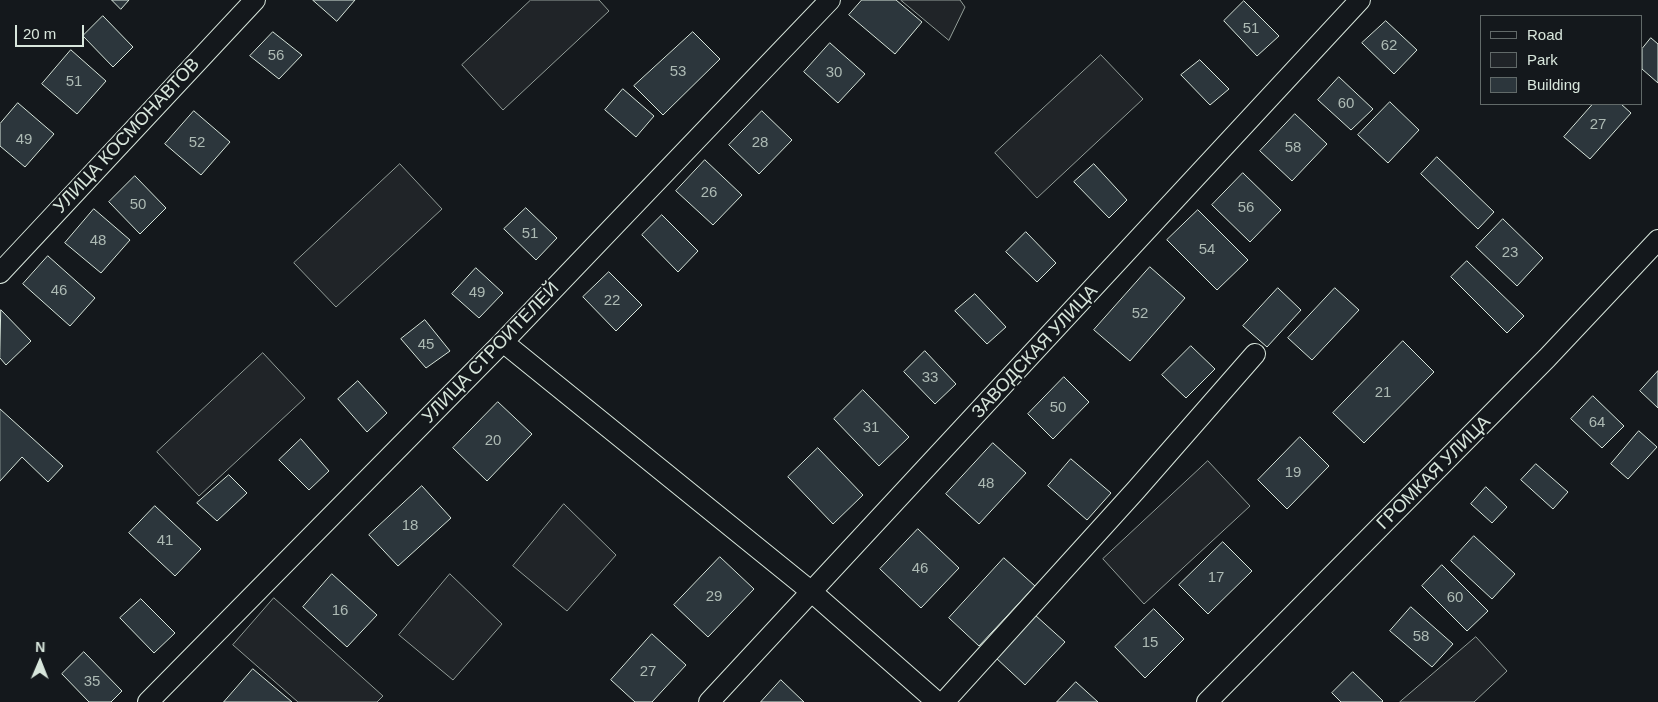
<!DOCTYPE html>
<html>
<head>
<meta charset="utf-8">
<style>
  body { margin:0 }
  #map { position:relative; width:1658px; height:702px; overflow:hidden; background:#14181c; font-family:Helvetica,sans-serif }
  canvas { display:block }
  .legend { position:absolute; left:1480px; top:15px; width:162px; height:90px; box-sizing:border-box; background:#14181c; border:1px solid #626a69; margin:0; padding:6px 9px; list-style:none; font-size:15px; color:#d8e6dc }
  .legend li { display:flex; align-items:center; gap:10px; height:25px }
  .legend b { width:25px; border:1px solid #626a69 }
  .north { position:absolute; left:15px; top:637px; width:50px; height:50px; -webkit-text-stroke:4px #14181c; paint-order:stroke; rotate:1deg; font-size:14px; font-weight:700; line-height:20px; text-align:center; color:#d8e6dc }
  .north::after { content:''; display:block; margin:auto; width:18px; height:22px; background:#d8e6dc; clip-path:polygon(50% 0,100% 100%,50% 72%,0 100%) }
  .scale { position:absolute; left:15px; top:25px; width:69px; height:22px; box-sizing:border-box; border:2px solid #d8e6dc; border-top:0; padding-left:6px; font-size:15px; line-height:18px; white-space:nowrap; color:#d8e6dc; -webkit-text-stroke:4px #14181c; paint-order:stroke }
</style>
</head>
<body>
<div id="map">
<canvas width="1658" height="702"></canvas>
<ul class="legend">
<li><b style="height:6px;background:#14181c"></b>Road</li>
<li><b style="height:14px;background:#202428"></b>Park</li>
<li><b style="height:14px;background:#2c363c"></b>Building</li>
</ul>
<div class="north">N</div>
<div class="scale">20 m</div>
</div>
<script>
const g = document.querySelector('canvas').getContext('2d');
g.lineJoin = 'round';
function fill(path, color) { g.fillStyle = color; g.fill(path, 'evenodd'); }
function trace(path, color, width, dash) { g.strokeStyle = color; g.lineWidth = width; g.lineCap = dash ? 'butt' : 'round'; g.setLineDash(dash || []); g.stroke(path); }
function drawText(font, color, halo, rows, align = 'center') {
  g.font = font + ' Helvetica,sans-serif'; g.lineWidth = 4; g.setLineDash([]); g.textBaseline = 'middle'; g.strokeStyle = halo; g.fillStyle = color; for (const [text, x, y, turn = 0] of rows) {
    g.save(); g.translate(x, y); g.rotate((+turn || 0) * Math.PI / 180); g.textAlign = isNaN(turn) ? turn : align; if (halo) g.strokeText(text, 0, 0); g.fillText(text, 0, 0); g.restore();
  }
}
const green = new Path2D(`
  M531 0H599L609 11 503 110 462 65Z
  M901 0H960L965 7 949 40Z
  M1101 55 1143 99 1037 198 995 153Z
  M400 164 442 209 336 307 294 263Z
  M263 353 305 398 199 496 157 452Z
  M1208 461 1250 506 1144 604 1103 559Z
  M564 504 616 555 567 611 513 566Z
  M450 574 502 624 453 680 399 635Z
  M274 598 383 696 377 702H298L233 645Z
  M1476 637 1507 671 1474 702H1400Z`);
const building = new Path2D(`
  M112 0H129L121 9Z
  M313 0H355L337 21Z
  M862 0H896L922 22 895 54 849 15Z
  M1244 1 1279 36 1257 56 1224 21Z
  M103 16 133 47 113 67 83 36Z
  M1386 21 1417 50 1394 74 1362 43Z
  M273 32 302 55 279 79 250 56Z
  M693 32 720 59 663 115 634 86Z
  M1651 38 1658 44V83L1642 69V49Z
  M830 43 865 74 838 103 804 72Z
  M71 50 106 81 77 114 42 84Z
  M1200 60 1229 89 1210 105 1181 75Z
  M1339 77 1373 109 1351 130 1318 100Z
  M623 89 654 116 636 137 605 110Z
  M1390 102 1419 130 1388 163 1358 135Z
  M18 103 54 134 25 167 0 146V124Z
  M1593 104H1621L1631 113 1590 159 1564 137Z
  M194 111 230 142 201 175 165 144Z
  M762 111 792 140 759 174 729 145Z
  M1295 114 1327 144 1292 181 1260 151Z
  M1437 157 1494 212 1478 229 1421 174Z
  M705 160 742 195 713 225 676 191Z
  M1094 164 1127 200 1109 218 1074 182Z
  M1243 173 1281 210 1250 242 1212 205Z
  M135 176 166 208 140 234 109 202Z
  M526 208 557 238 536 260 504 229Z
  M94 209 130 240 101 273 65 243Z
  M1198 210 1248 260 1217 290 1167 240Z
  M662 215 698 251 678 272 642 235Z
  M1503 219 1543 258 1517 286 1476 247Z
  M1026 232 1056 263 1037 282 1006 252Z
  M48 256 95 298 70 326 23 284Z
  M1467 261 1524 316 1507 333 1451 277Z
  M1150 267 1185 298 1130 361 1094 330Z
  M476 268 503 293 479 318 452 294Z
  M609 272 642 305 616 331 583 297Z
  M1278 288 1301 310 1267 347 1243 326Z
  M1335 288 1359 310 1312 360 1288 338Z
  M975 294 1006 327 987 344 955 311Z
  M1 310 31 341 6 365 0 358Z
  M425 320 450 351 426 368 401 339Z
  M1403 341 1434 372 1364 443 1333 413Z
  M1191 346 1215 369 1186 398 1162 375Z
  M925 351 956 384 935 404 904 372Z
  M1658 371V408L1640 391Z
  M1064 377 1089 402 1053 439 1028 414Z
  M358 381 387 413 367 432 338 399Z
  M863 390 909 437 879 466 834 419Z
  M1593 396 1624 426 1602 448 1571 419Z
  M498 402 532 434 487 481 453 448Z
  M0 409 63 466 48 482 22 457 0 481Z
  M1639 431 1657 447 1628 479 1611 464Z
  M1300 437 1329 466 1287 509 1258 480Z
  M301 439 329 471 309 490 279 460Z
  M993 443 1026 473 979 524 946 494Z
  M818 448 863 495 833 524 788 477Z
  M1071 459 1111 493 1087 520 1048 486Z
  M1536 464 1568 492 1553 509 1521 480Z
  M229 475 247 493 217 521 197 503Z
  M422 486 451 518 398 566 369 535Z
  M1486 487 1507 507 1492 523 1471 504Z
  M155 506 201 549 175 576 129 533Z
  M918 529 959 568 921 608 880 569Z
  M1474 536 1515 574 1492 599 1451 561Z
  M1223 542 1252 571 1208 614 1179 585Z
  M720 557 754 589 708 637 674 605Z
  M1004 558 1035 586 979 646 949 618Z
  M1442 565 1488 611 1467 631 1422 586Z
  M332 574 377 615 347 647 303 607Z
  M141 599 175 633 154 653 120 618Z
  M1411 607 1453 644 1432 667 1390 631Z
  M1154 609 1184 639 1145 678 1115 647Z
  M1035 615 1065 642 1025 685 995 657Z
  M652 634 686 665 652 702H635L611 680Z
  M84 652 122 691 111 702H89L62 674Z
  M253 669 292 702H224Z
  M1353 672 1383 701 1382 702H1341L1332 693Z
  M781 680 804 702H761Z
  M1076 682 1098 702H1057Z`);
const minor = new Path2D(`
  M0 273 255 0
  M503 342 813 593 937 702
  M148 702 503 342 830 0
  M709 702 1360 0
  M944 702 1136 490 1255 354
  M1207 702 1547 358 1658 240`);
const numberNames = [
  ["51",1251,29],
  ["62",1389,46],
  ["56",276,56],
  ["53",678,72],
  ["30",834,73],
  ["51",74,82],
  ["60",1346,104],
  ["27",1598,125],
  ["49",24,140],
  ["52",197,143],
  ["28",760,143],
  ["58",1293,148],
  ["26",709,193],
  ["50",138,205],
  ["56",1246,208],
  ["51",530,234],
  ["48",98,241],
  ["54",1207,250],
  ["23",1510,253],
  ["46",59,291],
  ["49",477,293],
  ["22",612,301],
  ["52",1140,314],
  ["45",426,345],
  ["33",930,378],
  ["21",1383,393],
  ["50",1058,408],
  ["64",1597,423],
  ["31",871,428],
  ["20",493,441],
  ["19",1293,473],
  ["48",986,484],
  ["18",410,526],
  ["41",165,541],
  ["46",920,569],
  ["17",1216,578],
  ["29",714,597],
  ["60",1455,598],
  ["16",340,611],
  ["58",1421,637],
  ["15",1150,643],
  ["27",648,672],
  ["35",92,682]
];
const streetNames = [
  ["УЛИЦА КОСМОНАВТОВ",127,136,-47],
  ["ЗАВОДСКАЯ УЛИЦА",1035,352,-47],
  ["УЛИЦА СТРОИТЕЛЕЙ",491,353,-46],
  ["ГРОМКАЯ УЛИЦА",1434,473,-45]
];
fill(green, '#202428');
trace(green, '#939e99', 1);
fill(building, '#2c363c');
trace(building, '#d8e6dc', 1);
trace(minor, '#d8e6dc', 22);
trace(minor, '#14181c', 20);
drawText('15px', '#adbab4', null, numberNames);
drawText('18px', '#d8e6dc', '#14181c', streetNames);
</script>
</body>
</html>
